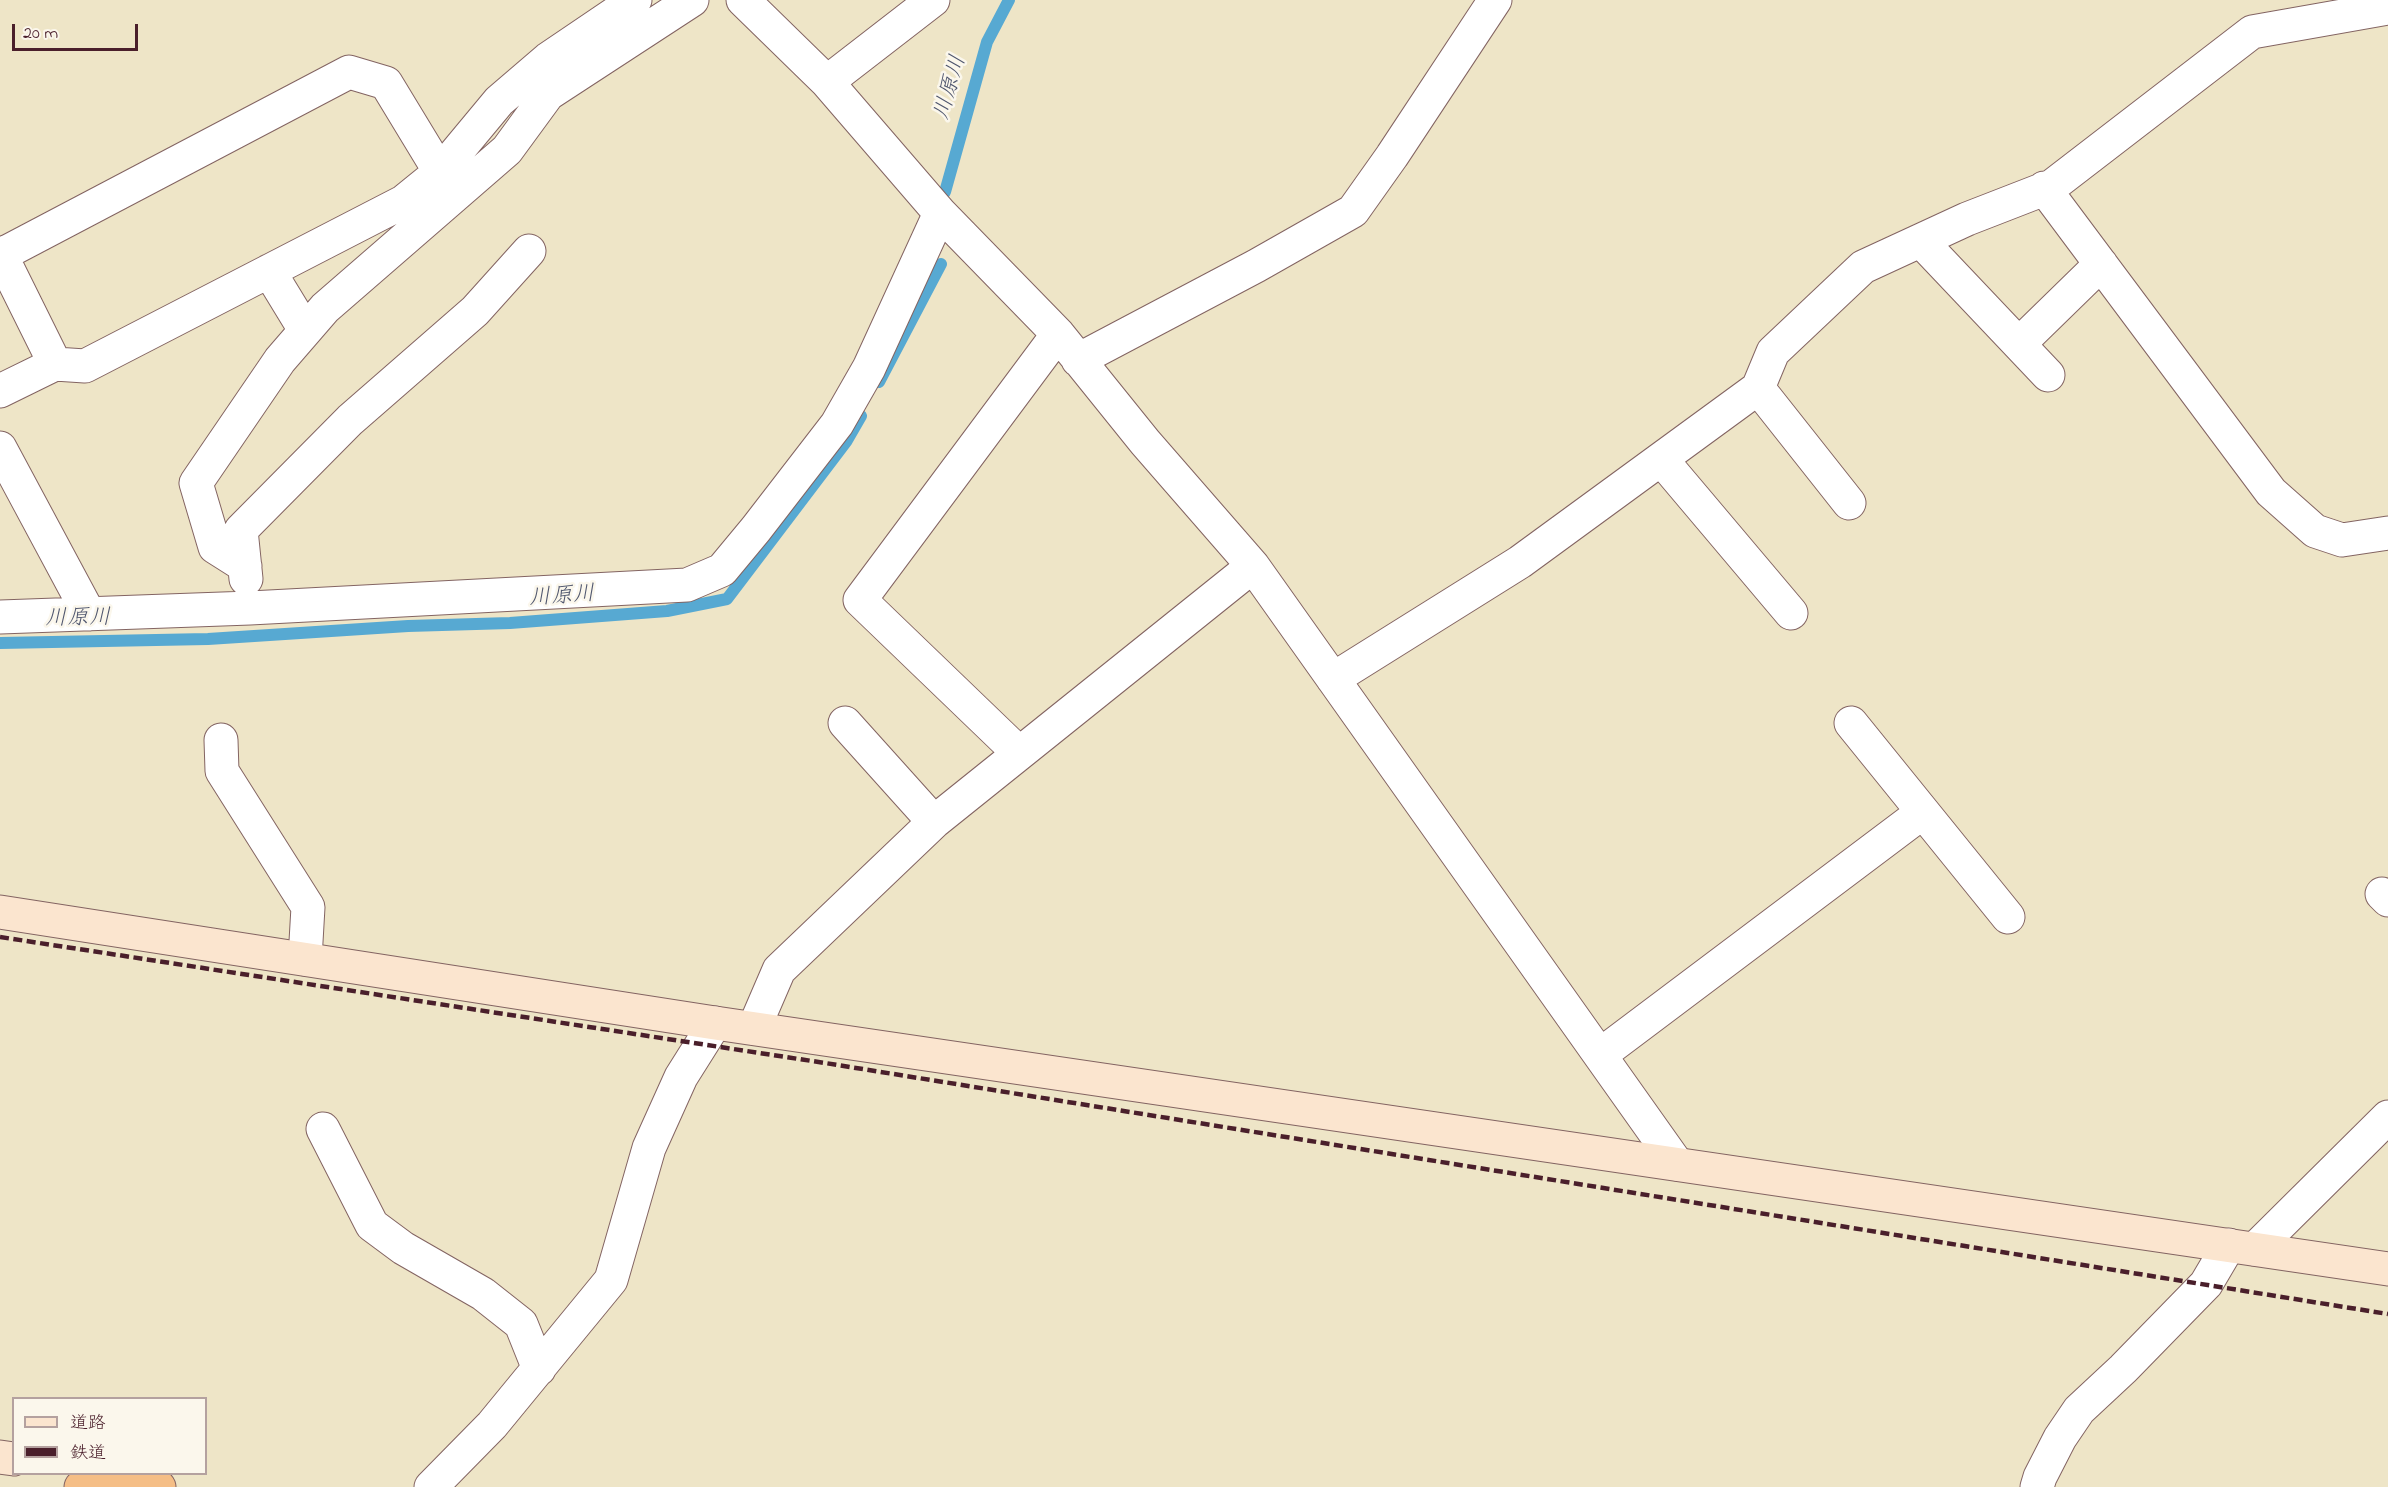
<!DOCTYPE html>
<html>
<head>
<meta charset="utf-8">
<style>
  body { margin:0 }
  #map { position:relative; width:2388px; height:1487px; overflow:hidden; background:#eee5c7; font-family:"Indie Flower","Klee One",sans-serif }
  canvas { display:block }
  .legend { position:absolute; left:12px; top:1397px; width:195px; height:78px; box-sizing:border-box; background:#fbf7ec; border:2px solid #b4a19f; margin:0; padding:8px 10px; list-style:none; font-size:18px; color:#4a1f2b }
  .legend li { display:flex; align-items:center; gap:12px; height:30px }
  .legend b { width:30px; border:2px solid #b4a19f }
  .scale { position:absolute; left:12px; top:24px; width:126px; height:27px; box-sizing:border-box; border:3px solid #4a1f2b; border-top:0; padding-left:8px; font-size:18px; line-height:21px; white-space:nowrap; color:#4a1f2b; -webkit-text-stroke:4px #fbf7ec; paint-order:stroke }
</style>
</head>
<body>
<div id="map">
<canvas width="2388" height="1487"></canvas>
<ul class="legend">
<li><b style="height:8px;background:#fbe5cf"></b>道路</li>
<li><b style="height:8px;background:#4a1f2b"></b>鉄道</li>
</ul>
<div class="scale">20 m</div>
</div>
<script>
const g = document.querySelector('canvas').getContext('2d');
g.lineJoin = 'round';
function trace(path, color, width, dash) { g.strokeStyle = color; g.lineWidth = width; g.lineCap = dash ? 'butt' : 'round'; g.setLineDash(dash || []); g.stroke(path); }
function drawText(font, color, halo, rows, align = 'center') {
  g.font = font + ' "Indie Flower","Klee One",sans-serif'; g.lineWidth = 5; g.setLineDash([]); g.textBaseline = 'middle'; g.strokeStyle = halo; g.fillStyle = color; for (const [text, x, y, turn = 0] of rows) {
    g.save(); g.translate(x, y); g.rotate((+turn || 0) * Math.PI / 180); g.textAlign = isNaN(turn) ? turn : align; if (halo) g.strokeText(text, 0, 0); g.fillText(text, 0, 0); g.restore();
  }
}
const stream = new Path2D(`
  M945 192 987 42 1009 0
  M879 382 941 264
  M0 643 208 639 408 626 510 623 667 611 727 599 846 442 861 416`);
const street = new Path2D(`
  M743 0 827 82 940 213 1058 334 1145 442 1253 566 1677 1164
  M827 82 933 0
  M2044 188 2271 492 2315 531 2342 540 2388 533
  M1921 241 2048 375
  M0 253 1 255 349 72 386 83 440 172
  M1 255 55 364
  M269 271 305 330
  M2019 344 2101 264
  M1078 360 1256 266 1353 211 1392 156 1495 0
  M1758 388 1849 503
  M0 391 55 364 85 366 403 202 440 172 499 101 548 59 635 0
  M0 448 89 614
  M1661 459 1791 613
  M245 566 215 547 196 483 280 360 325 308 507 150 548 94 692 0
  M246 579 241 530 350 420 475 311 529 251
  M0 617 250 608 687 585 722 570 756 529 837 424 869 368 940 213
  M1333 679 1520 562 1758 388 1773 352 1863 267 1967 219 2052 186 2252 32 2388 8
  M845 723 934 822
  M1851 723 2008 917
  M221 740 222 771 308 907 305 959
  M1019 753 860 600 1058 334
  M2382 894 2388 900
  M754 1028 779 970 934 822 1253 566
  M1600 1055 1923 812
  M323 1129 372 1225 403 1248 483 1294 521 1324 539 1369
  M2255 1249 2388 1117
  M431 1487 492 1425 611 1280 649 1148 681 1077 715 1023
  M2037 1487 2040 1477 2060 1438 2079 1410 2123 1369 2206 1284 2229 1245`);
const secondary = new Path2D(`
  M0 912 715 1023 2388 1269
  M0 1457 14 1459`);
const highway = new Path2D(`
  M81 1487 125 1480 159 1487`);
const rail = new Path2D(`
  M0 937 825 1063 2388 1314`);
const waterNames = [
  ["川原川",952,88,-74],
  ["川原川",562,598,-4],
  ["川原川",78,620,-1]
];
trace(stream, '#57a9d2', 12);
trace(street, '#836462', 35);
trace(secondary, '#836462', 35);
trace(highway, '#836462', 35);
trace(street, '#fff', 33);
trace(secondary, '#fbe5cf', 33);
trace(highway, '#f5be86', 33);
trace(rail, '#4a1f2b', 4.5, [9, 4.5]);
drawText('italic 22px', '#4f566e', '#fbf7ec', waterNames);
</script>
</body>
</html>
